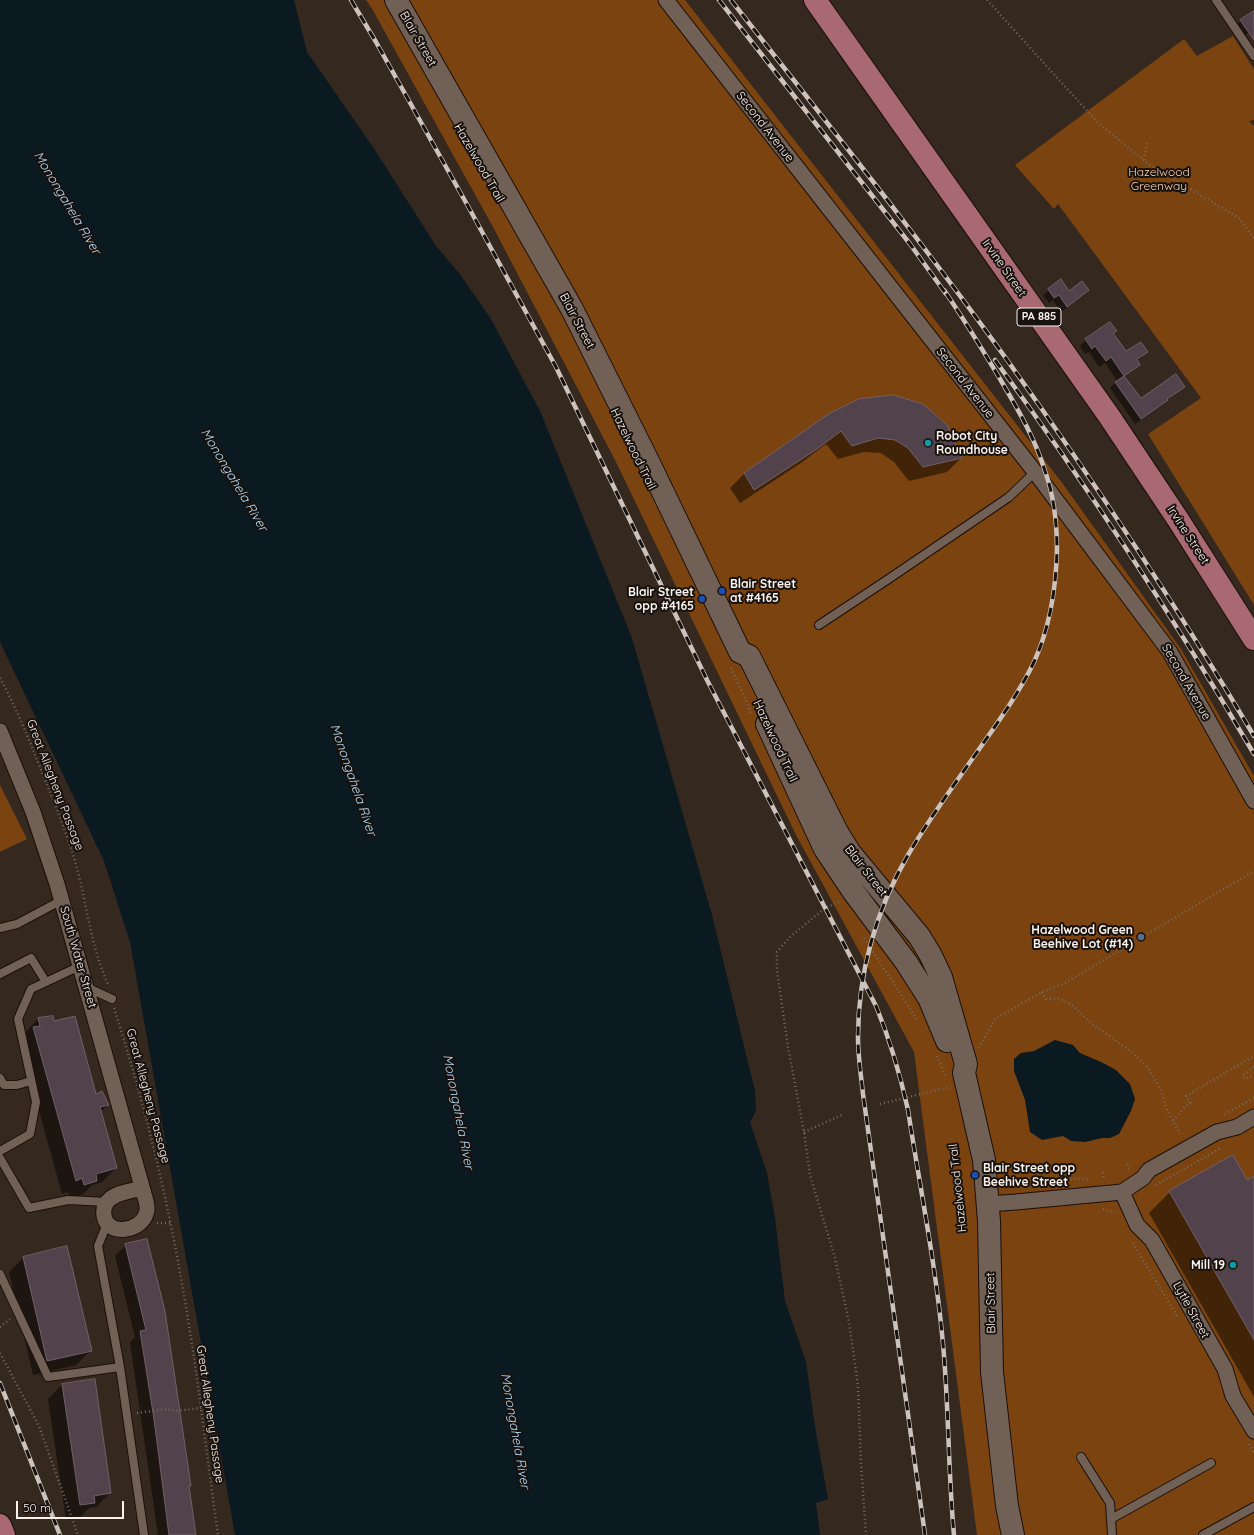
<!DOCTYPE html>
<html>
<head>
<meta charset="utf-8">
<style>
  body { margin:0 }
  #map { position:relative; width:1254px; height:1535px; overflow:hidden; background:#35281e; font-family:Quicksand,sans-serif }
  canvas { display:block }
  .scale { position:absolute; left:16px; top:1501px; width:108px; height:18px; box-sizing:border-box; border:2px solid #fbf2ec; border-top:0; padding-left:5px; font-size:12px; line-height:14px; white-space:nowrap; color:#fbf2ec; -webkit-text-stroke:3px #18120e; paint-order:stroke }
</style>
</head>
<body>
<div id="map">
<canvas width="1254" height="1535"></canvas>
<div class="scale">50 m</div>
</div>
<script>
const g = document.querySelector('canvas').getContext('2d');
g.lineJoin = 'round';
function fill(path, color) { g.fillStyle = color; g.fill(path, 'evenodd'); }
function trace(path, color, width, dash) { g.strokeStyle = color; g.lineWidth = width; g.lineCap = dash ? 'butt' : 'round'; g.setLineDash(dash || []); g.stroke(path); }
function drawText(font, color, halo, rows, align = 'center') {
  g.font = font + ' Quicksand,sans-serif'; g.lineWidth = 4; g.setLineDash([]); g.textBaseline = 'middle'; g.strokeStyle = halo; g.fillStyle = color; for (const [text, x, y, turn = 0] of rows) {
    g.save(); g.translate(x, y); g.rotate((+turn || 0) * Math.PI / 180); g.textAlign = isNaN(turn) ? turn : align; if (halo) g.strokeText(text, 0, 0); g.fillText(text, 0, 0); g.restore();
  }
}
const green = new Path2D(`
  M366 0H685L1063 484 1181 649 1254 776V1535H977L914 1052 796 835 615 460 493 227 371 7Z
  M1233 36 1254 69V120L1249 121 1254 126V605L1148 434 1201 398 1058 204 1054 209 1015 165 1184 39 1197 56Z
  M0 785 27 839 0 852Z`);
const water = new Path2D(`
  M0 0H294L307 52 375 150 436 246 459 273 491 319 541 413 632 638 712 915 755 1091 756 1111 750 1122 767 1173 775 1218 785 1301 806 1362 815 1427 828 1499 816 1503 820 1535H235L130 942 104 861 0 642Z
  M1055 1040 1073 1045 1080 1053 1101 1062 1116 1070 1130 1084 1135 1099 1131 1111 1119 1134 1110 1138H1102L1085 1142 1071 1141 1063 1136 1042 1140 1030 1132 1025 1100 1014 1071V1059L1021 1053 1034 1051Z`);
const shadow = new Path2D(`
  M1254 19V30L1245 35 1238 24 1241 21Z
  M1061 281 1069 292 1088 290 1061 312 1053 300 1049 303 1043 295Z
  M1115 331 1113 334 1126 353 1146 352 1137 361 1139 364 1124 377 1140 400 1183 386 1162 405 1135 424 1110 388 1117 381 1105 363 1099 367 1089 352 1085 354 1080 346 1086 340Z
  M831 414 961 458 947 472 909 481 894 462 881 453 864 452 838 459 826 444 801 463 740 503 730 488 744 474Z
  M38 1019 54 1023 95 1096 108 1105 100 1112 116 1168 102 1182 92 1185 82 1195 70 1198 68 1192 62 1194 20 1042 25 1033Z
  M1254 1177V1397L1149 1213 1170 1192 1247 1181Z
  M126 1245 190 1485 188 1487 195 1535H158L130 1343 135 1337 115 1256Z
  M23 1258 90 1351 76 1365 33 1375 9 1272Z
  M62 1385 110 1493 96 1507 89 1508 80 1517 66 1519 48 1399Z`);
const building = new Path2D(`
  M1254 11V40L1240 20Z
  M1061 279 1069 291 1082 281 1089 290 1067 307 1059 295 1054 298 1048 289Z
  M1110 322 1117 331 1113 333 1126 351 1141 342 1148 352 1137 359 1140 365 1124 376 1111 357 1106 361 1095 346 1092 349 1085 339Z
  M1176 374 1185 387 1167 399 1168 400 1141 419 1115 382 1124 376 1141 398Z
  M893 395 923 404 947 425 962 458 923 467 908 448 895 440 878 438 852 446 841 431 817 449 754 490 744 473 830 413 859 399Z
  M53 1016 54 1021 75 1016 96 1094 102 1091 109 1105 100 1107 117 1168 96 1174 97 1181 84 1185 82 1178 76 1181 33 1027 40 1026 38 1018Z
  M1233 1155 1247 1180 1254 1176V1340L1169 1191Z
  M147 1239 165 1311 191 1486H189L196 1535H169L154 1419 140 1331 146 1330 125 1244Z
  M67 1246 92 1351 47 1361 23 1257Z
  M95 1379 111 1493 94 1496 95 1503 80 1505 62 1384Z`);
const path = new Path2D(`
  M987 0 1098 123 1151 166 1239 218 1254 238
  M1144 160 1147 142
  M731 668 752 714
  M0 678C17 709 30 742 43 775 55 804 66 832 75 861 87 902 90 945 108 984
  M839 902 825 908 790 937 777 952V971L788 1047 804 1132 810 1175 835 1258 849 1322 858 1386 861 1463 866 1535
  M864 938 918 1021
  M1042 992 1046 999 1058 998 1073 1006 1092 1024 1132 1052 1147 1067 1161 1090 1167 1110 1180 1134
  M114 1008C143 1099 166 1191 182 1284 197 1367 206 1451 218 1535
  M979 1048 995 1019 1042 992 1063 984 1254 871
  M937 1056 946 1077
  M1254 1067 1243 1075 1245 1079 1254 1075
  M880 1104 950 1087
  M1225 1114 1254 1098
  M1173 1120C1179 1115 1184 1106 1190 1103L1186 1096 1254 1056
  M804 1132 844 1114
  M1127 1164 1130 1170
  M1103 1172 1104 1179
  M1055 1183C1067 1179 1077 1179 1089 1179
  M1156 1185 1221 1148
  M1103 1209 1115 1213
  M157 1223H170
  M1133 1243 1177 1316
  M0 1327 10 1319
  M0 1353 39 1426 78 1535
  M137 1413 168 1409 176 1411 201 1408
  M1249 1444 1254 1453`);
const lane = new Path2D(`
  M1216 0 1254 56
  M819 625 890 578 1009 497 1035 472
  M0 928 17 924 62 900
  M0 974 31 958 46 982
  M86 987 112 999
  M0 1078 4 1085H17L31 1081
  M0 1151 30 1134 36 1102 18 1019 31 989 80 966
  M0 1158 29 1208 68 1200 107 1202
  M107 1224 98 1246 120 1367 144 1535
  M0 1274 48 1377 120 1367
  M1081 1457 1110 1503 1112 1535
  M1111 1519 1211 1463
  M1203 1535 1254 1507`);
const street = new Path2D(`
  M666 0 1035 472 1170 652 1254 801
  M0 731 33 812 57 884 146 1201C147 1205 148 1210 146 1214 141 1231 108 1237 104 1216 103 1209 105 1203 110 1199 118 1192 132 1191 142 1188
  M1122 1192 1137 1225 1152 1240 1225 1369 1233 1396 1254 1431
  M988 1204 1016 1202 1122 1192 1143 1178 1149 1170 1217 1132 1237 1127 1254 1117`);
const secondary = new Path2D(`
  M396 0 572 309 648 461 740 652 749 656 837 832 850 853 919 936 930 954 941 977 966 1064 964 1073 984 1160 986 1183 989 1221 992 1372 1007 1506 1013 1535
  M767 724 825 849 853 891 906 962 929 998 947 1041`);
const primary = new Path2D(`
  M815 0 1109 416 1179 521 1254 639
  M0 1525 4 1535`);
const rail = new Path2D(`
  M351 0 376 42 469 208 556 367 707 680 876 1006C890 1040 900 1074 908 1110 920 1188 936 1266 943 1344 949 1408 948 1472 954 1535
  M719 0 910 244 946 294
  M731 0C823 118 917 235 1005 357 1093 480 1177 606 1254 736
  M995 360C1088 487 1174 618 1254 754
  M0 1383 60 1535
  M925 1535 863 1094C861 1075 858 1056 858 1037 858 973 876 910 908 855 930 817 957 781 982 745 1001 718 1020 691 1034 662 1050 627 1056 588 1057 550 1057 524 1054 496 1045 471 1035 439 1020 413 1003 384 984 352 965 321 944 290`);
const markers = [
  [928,443,4,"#0f9aa8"],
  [722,591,4,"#1a4fb4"],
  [702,599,4,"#1a4fb4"],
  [1141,937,4,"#5c6f8a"],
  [975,1175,4,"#1a4fb4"],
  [1233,1265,4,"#0f9aa8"]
];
const shields = [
  [1039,317,44]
];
const shieldNames = [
  ["PA 885",1039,317]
];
const streetNames = [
  ["Blair Street",418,39,60],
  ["Second Avenue",765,127,52],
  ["Hazelwood Trail",479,163,60],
  ["Irvine Street",1004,268,55],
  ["Blair Street",577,321,62],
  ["Second Avenue",965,383,52],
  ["Hazelwood Trail",633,449,64],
  ["Irvine Street",1188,535,57],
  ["Second Avenue",1186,682,60],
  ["Hazelwood Trail",775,741,65],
  ["Great Allegheny Passage",55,785,69],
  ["Blair Street",866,871,52],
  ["South Water Street",78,957,74],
  ["Great Allegheny Passage",148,1096,75],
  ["Hazelwood Trail",958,1188,-96],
  ["Blair Street",991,1303,-91],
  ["Lytle Street",1191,1310,61],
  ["Great Allegheny Passage",210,1414,82]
];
const parkNames = [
  ["Hazelwood",1159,172],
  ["Greenway",1159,186]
];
const poiNames = [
  ["Robot City",936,436],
  ["Roundhouse",936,450],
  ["Blair Street",730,584],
  ["at #4165",730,598],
  ["Blair Street",694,592,"right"],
  ["opp #4165",694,606,"right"],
  ["Hazelwood Green",1133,930,"right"],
  ["Beehive Lot (#14)",1133,944,"right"],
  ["Blair Street opp",983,1168],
  ["Beehive Street",983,1182],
  ["Mill 19",1225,1265,"right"]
];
const waterNames = [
  ["Monongahela River",67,203,59],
  ["Monongahela River",234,480,59],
  ["Monongahela River",353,780,71],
  ["Monongahela River",458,1112,79],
  ["Monongahela River",515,1431,80]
];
fill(green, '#7b4310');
fill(water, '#0b1921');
fill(shadow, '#0007');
fill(building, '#51424b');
trace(building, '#71606a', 1);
trace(lane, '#1c1008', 10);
trace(street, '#1c1008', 17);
trace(secondary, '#1c1008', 24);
trace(primary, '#1c1008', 24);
trace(path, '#766b62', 2.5, [1, 3]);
trace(lane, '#706056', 8);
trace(street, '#706056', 15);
trace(secondary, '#706056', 22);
trace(primary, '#a96973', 22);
trace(rail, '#cdc3bc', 4.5);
trace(rail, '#18120e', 3, [9]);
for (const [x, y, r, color] of markers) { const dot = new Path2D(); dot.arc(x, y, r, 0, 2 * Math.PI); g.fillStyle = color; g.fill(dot); trace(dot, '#18120e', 1.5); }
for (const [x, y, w] of shields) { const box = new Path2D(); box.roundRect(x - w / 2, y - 9, w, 18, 3); g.fillStyle = '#18120e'; g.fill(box); trace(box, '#fbf2ec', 1); }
drawText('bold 11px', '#fbf2ec', null, shieldNames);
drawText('12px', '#fbf2ec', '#18120e', streetNames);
drawText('12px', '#fad0b1', '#18120e', parkNames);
drawText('bold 12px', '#fbf2ec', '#18120e', poiNames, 'left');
drawText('italic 13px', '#afddfb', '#18120e', waterNames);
</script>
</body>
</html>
